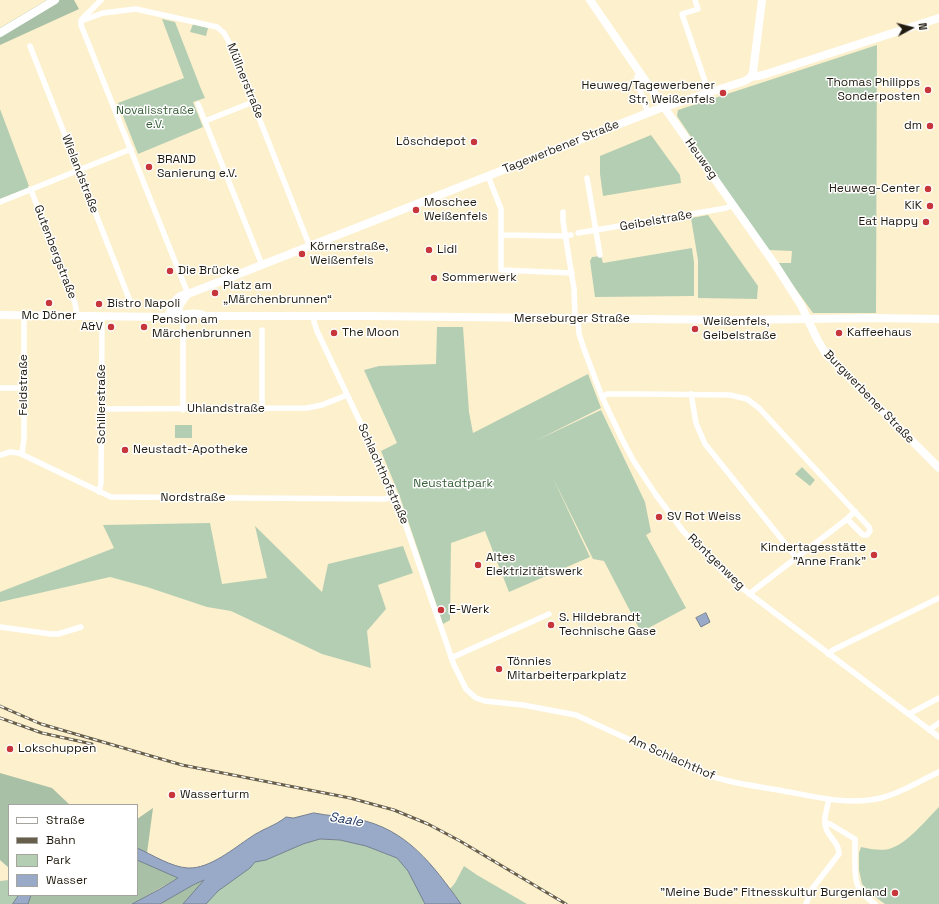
<!DOCTYPE html>
<html>
<head>
<meta charset="utf-8">
<style>
  body { margin:0 }
  #map { position:relative; width:939px; height:904px; overflow:hidden; background:#fdf0cd; font-family:"Space Grotesk",sans-serif }
  canvas { display:block }
  .legend { position:absolute; left:8px; top:804px; width:130px; height:92px; box-sizing:border-box; background:#fff; border:1px solid #a6a49f; margin:0; padding:5px 7px; list-style:none; font-size:12px; color:#201b0e }
  .legend li { display:flex; align-items:center; gap:8px; height:20px }
  .legend b { width:20px; border:1px solid #a6a49f }
  .north { position:absolute; left:891px; top:8px; width:40px; height:40px; -webkit-text-stroke:3px #fff; paint-order:stroke; rotate:83deg; font-size:11px; font-weight:700; line-height:16px; text-align:center; color:#201b0e }
  .north::after { content:''; display:block; margin:auto; width:14px; height:18px; background:#201b0e; clip-path:polygon(50% 0,100% 100%,50% 72%,0 100%) }
</style>
</head>
<body>
<div id="map">
<canvas width="939" height="904"></canvas>
<ul class="legend">
<li><b style="height:5px;background:#fff"></b>Straße</li>
<li><b style="height:5px;background:#675f4b"></b>Bahn</li>
<li><b style="height:11px;background:#b4ceb3"></b>Park</li>
<li><b style="height:11px;background:#98aac7"></b>Wasser</li>
</ul>
<div class="north">N</div>
</div>
<script>
const g = document.querySelector('canvas').getContext('2d');
g.lineJoin = 'round';
function fill(path, color) { g.fillStyle = color; g.fill(path, 'evenodd'); }
function trace(path, color, width, dash) { g.strokeStyle = color; g.lineWidth = width; g.lineCap = dash ? 'butt' : 'round'; g.setLineDash(dash || []); g.stroke(path); }
function drawText(font, color, halo, rows, align = 'center') {
  g.font = font + ' "Space Grotesk",sans-serif'; g.lineWidth = 3; g.setLineDash([]); g.textBaseline = 'middle'; g.strokeStyle = halo; g.fillStyle = color; for (const [text, x, y, turn = 0] of rows) {
    g.save(); g.translate(x, y); g.rotate((+turn || 0) * Math.PI / 180); g.textAlign = isNaN(turn) ? turn : align; if (halo) g.strokeText(text, 0, 0); g.fillText(text, 0, 0); g.restore();
  }
}
const green = new Path2D(`
  M162 19 175 22 201 89 205 98 193 102 203 127 138 154 118 103 184 78Z
  M193 24 208 28 206 36 190 32Z
  M877 45 876 313H813L777 263H791L792 251 769 250 746 219 677 116 678 110Z
  M0 109 29 186H28V188L0 199Z
  M651 135 680 175 681 183 603 196 600 174V156Z
  M708 215 758 286 757 299 698 298V260L691 218Z
  M692 248 694 262V296L595 297 590 261 592 257 601 256 603 263Z
  M437 327H463L469 412 473 433 588 374 601 408 535 441 601 410 645 502 651 532 646 535 686 608 641 632 604 561 593 559 552 476 590 557 509 592 485 531 451 543 450 620 443 624 400 497 381 451 397 443 364 370 379 366 436 364Z
  M175 425H192V438H175Z
  M802 467 815 480 810 486 795 474Z
  M210 523 222 584 267 578 255 526 322 592 328 564 403 546 413 573 378 585 386 609 367 631 371 668 322 654 231 611 207 607 147 587 110 577 0 602V592L114 548 103 525Z
  M939 807V904H885L871 894 862 884 859 870V853L861 847C870 849 880 851 889 849 907 844 926 820 939 807Z
  M320 839 340 840 366 846 397 858 408 871 425 904H206L218 891 250 868 255 862 266 860 303 844Z
  M464 866 477 875 527 904H461L450 889 455 883Z
  M9 880V895H19L13 904H0V881Z`);
const forest = new Path2D(`
  M47 0H74L79 9 0 45V28Z
  M0 773 52 788 70 805H9V868L0 860Z
  M153 808 147 853 137 848V819Z
  M137 860 178 878 132 904H28L31 895H137Z
  M205 880 183 904H160L193 885Z`);
const water = new Path2D(`
  M706 613 710 622 701 627 696 618Z
  M314 813C328 816 343 816 357 819 407 829 433 865 461 904H425L408 871 397 858 366 846 340 840 320 839 303 844 266 860 255 862 250 868 218 891 206 904H183L204 880 193 885 160 904H132L160 889 178 878 137 860V848C153 855 171 867 188 868 210 869 234 848 251 837 262 829 275 826 286 817L293 818Z
  M19 895H31L28 904H13Z`);
const street = new Path2D(`
  M695 0 698 9 682 14 709 93
  M82 19 101 0
  M81 21 103 13 136 9 217 27 224 33 229 42 310 247
  M81 21V25L188 294
  M30 46 130 301
  M640 73 637 77V81L648 113
  M198 104 262 265
  M205 121 253 102
  M488 176 501 209V270L572 273
  M587 178 600 255
  M31 190 75 303 77 316
  M0 202 131 149
  M563 212V221L574 289 575 319
  M578 233 709 211 726 208 733 205
  M502 235 565 236 571 235
  M314 316V322L317 331 397 500 454 665 466 689 476 698 485 701 523 705 576 715 695 770C722 782 750 785 778 790 812 796 847 806 881 798 902 793 919 781 939 772
  M183 319V410
  M578 319 579 334 584 349 602 397 622 439 633 460 656 495 683 531 730 579 939 737
  M0 388H24
  M691 394 696 423 705 444 796 557
  M602 397 607 394H640L730 395 747 399 759 408 869 527 870 531 867 535H863L847 519
  M102 409 307 408 322 405 347 395
  M262 409V330
  M22 454 24 438V316
  M0 455 10 452 19 453 111 497 385 499 396 496
  M99 492 101 483 102 316
  M749 594 847 519 855 511
  M0 627 51 634H58L81 627
  M828 654 833 650 939 598
  M451 658 549 614
  M909 714 939 698
  M929 730 939 723
  M826 823 830 824 855 839C855 845 855 850 855 855 855 879 853 889 875 904
  M806 904 812 889 839 854C839 844 832 840 827 831 822 822 827 809 829 799`);
const secondary = new Path2D(`
  M590 0 640 73 776 266 801 305 817 339 826 354 939 468
  M0 33 55 0
  M751 77 753 72 762 0
  M0 315 168 317C180 317 194 310 205 316H367L737 320 871 318 939 319
  M168 317C172 307 175 294 188 294L658 109 745 81 751 77 763 75 939 18
  M177 317 180 304 186 296`);
const rail = new Path2D(`
  M0 706 41 724 182 765 350 798 394 810 428 824 460 841 566 904
  M0 718 42 733 92 744`);
const markers = [
  [928,90,4,"#c6363a"],
  [723,93,4,"#c6363a"],
  [930,126,4,"#c6363a"],
  [474,142,4,"#c6363a"],
  [149,167,4,"#c6363a"],
  [928,189,4,"#c6363a"],
  [930,206,4,"#c6363a"],
  [416,210,4,"#c6363a"],
  [926,222,4,"#c6363a"],
  [429,250,4,"#c6363a"],
  [302,254,4,"#c6363a"],
  [170,271,4,"#c6363a"],
  [434,278,4,"#c6363a"],
  [215,293,4,"#c6363a"],
  [49,303,4,"#c6363a"],
  [99,304,4,"#c6363a"],
  [111,327,4,"#c6363a"],
  [144,327,4,"#c6363a"],
  [695,329,4,"#c6363a"],
  [334,333,4,"#c6363a"],
  [839,333,4,"#c6363a"],
  [125,450,4,"#c6363a"],
  [659,517,4,"#c6363a"],
  [874,555,4,"#c6363a"],
  [478,565,4,"#c6363a"],
  [441,610,4,"#c6363a"],
  [551,625,4,"#c6363a"],
  [499,669,4,"#c6363a"],
  [10,749,4,"#c6363a"],
  [172,795,4,"#c6363a"],
  [895,893,4,"#c6363a"]
];
const streetNames = [
  ["Müllnerstraße",245,81,68],
  ["Tagewerbener Straße",561,147,-22],
  ["Heuweg",701,159,54],
  ["Wielandstraße",80,174,69],
  ["Geibelstraße",656,221,-10],
  ["Gutenbergstraße",55,252,69],
  ["Merseburger Straße",572,319],
  ["Feldstraße",24,385,-90],
  ["Burgwerbener Straße",869,397,46],
  ["Schillerstraße",102,404,-90],
  ["Uhlandstraße",226,409],
  ["Schlachthofstraße",383,474,66],
  ["Nordstraße",193,498],
  ["Röntgenweg",716,562,44],
  ["Am Schlachthof",672,758,24]
];
const poiNames = [
  ["Thomas Philipps",920,83,"right"],
  ["Sonderposten",920,97,"right"],
  ["Heuweg/Tagewerbener",715,86,"right"],
  ["Str, Weißenfels",715,100,"right"],
  ["dm",922,126,"right"],
  ["Löschdepot",466,142,"right"],
  ["BRAND",157,160],
  ["Sanierung e.V.",157,174],
  ["Heuweg-Center",920,189,"right"],
  ["Moschee",424,203],
  ["Weißenfels",424,217],
  ["KiK",922,206,"right"],
  ["Eat Happy",918,222,"right"],
  ["Körnerstraße,",310,247],
  ["Weißenfels",310,261],
  ["Lidl",437,250],
  ["Die Brücke",178,271],
  ["Sommerwerk",442,278],
  ["Platz am",223,286],
  ["„Märchenbrunnen“",223,300],
  ["Bistro Napoli",107,304],
  ["Mc Döner",49,316,"center"],
  ["Pension am",152,320],
  ["Märchenbrunnen",152,334],
  ["Weißenfels,",703,322],
  ["Geibelstraße",703,336],
  ["A&V",103,327,"right"],
  ["The Moon",342,333],
  ["Kaffeehaus",847,333],
  ["Neustadt-Apotheke",133,450],
  ["SV Rot Weiss",667,517],
  ["Kindertagesstätte",866,548,"right"],
  ["\"Anne Frank\"",866,562,"right"],
  ["Altes",486,558],
  ["Elektrizitätswerk",486,572],
  ["E-Werk",449,610],
  ["S. Hildebrandt",559,618],
  ["Technische Gase",559,632],
  ["Tönnies",507,662],
  ["Mitarbeiterparkplatz",507,676],
  ["Lokschuppen",18,749],
  ["Wasserturm",180,795],
  ["\"Meine Bude\" Fitnesskultur Burgenland",887,893,"right"]
];
const parkNames = [
  ["Novalisstraße",155,111],
  ["e.V.",155,125],
  ["Neustadtpark",453,484]
];
const waterNames = [
  ["Saale",346,820,9]
];
fill(green, '#b4ceb3');
fill(forest, '#a7c0a6');
fill(water, '#98aac7');
trace(water, '#747f90', 1);
trace(street, '#fff', 5.5);
trace(secondary, '#fff', 8);
trace(rail, '#675f4b', 3);
trace(rail, '#fff', 1.5, [4.5]);
for (const [x, y, r, color] of markers) { const dot = new Path2D(); dot.arc(x, y, r, 0, 2 * Math.PI); g.fillStyle = color; g.fill(dot); trace(dot, '#fff', 1.5); }
drawText('12px', '#201b0e', '#fff', streetNames);
drawText('12px', '#201b0e', '#fff', poiNames, 'left');
drawText('12px', '#385f38', '#fff', parkNames);
drawText('italic 13px', '#1b325a', '#fff', waterNames);
</script>
</body>
</html>
